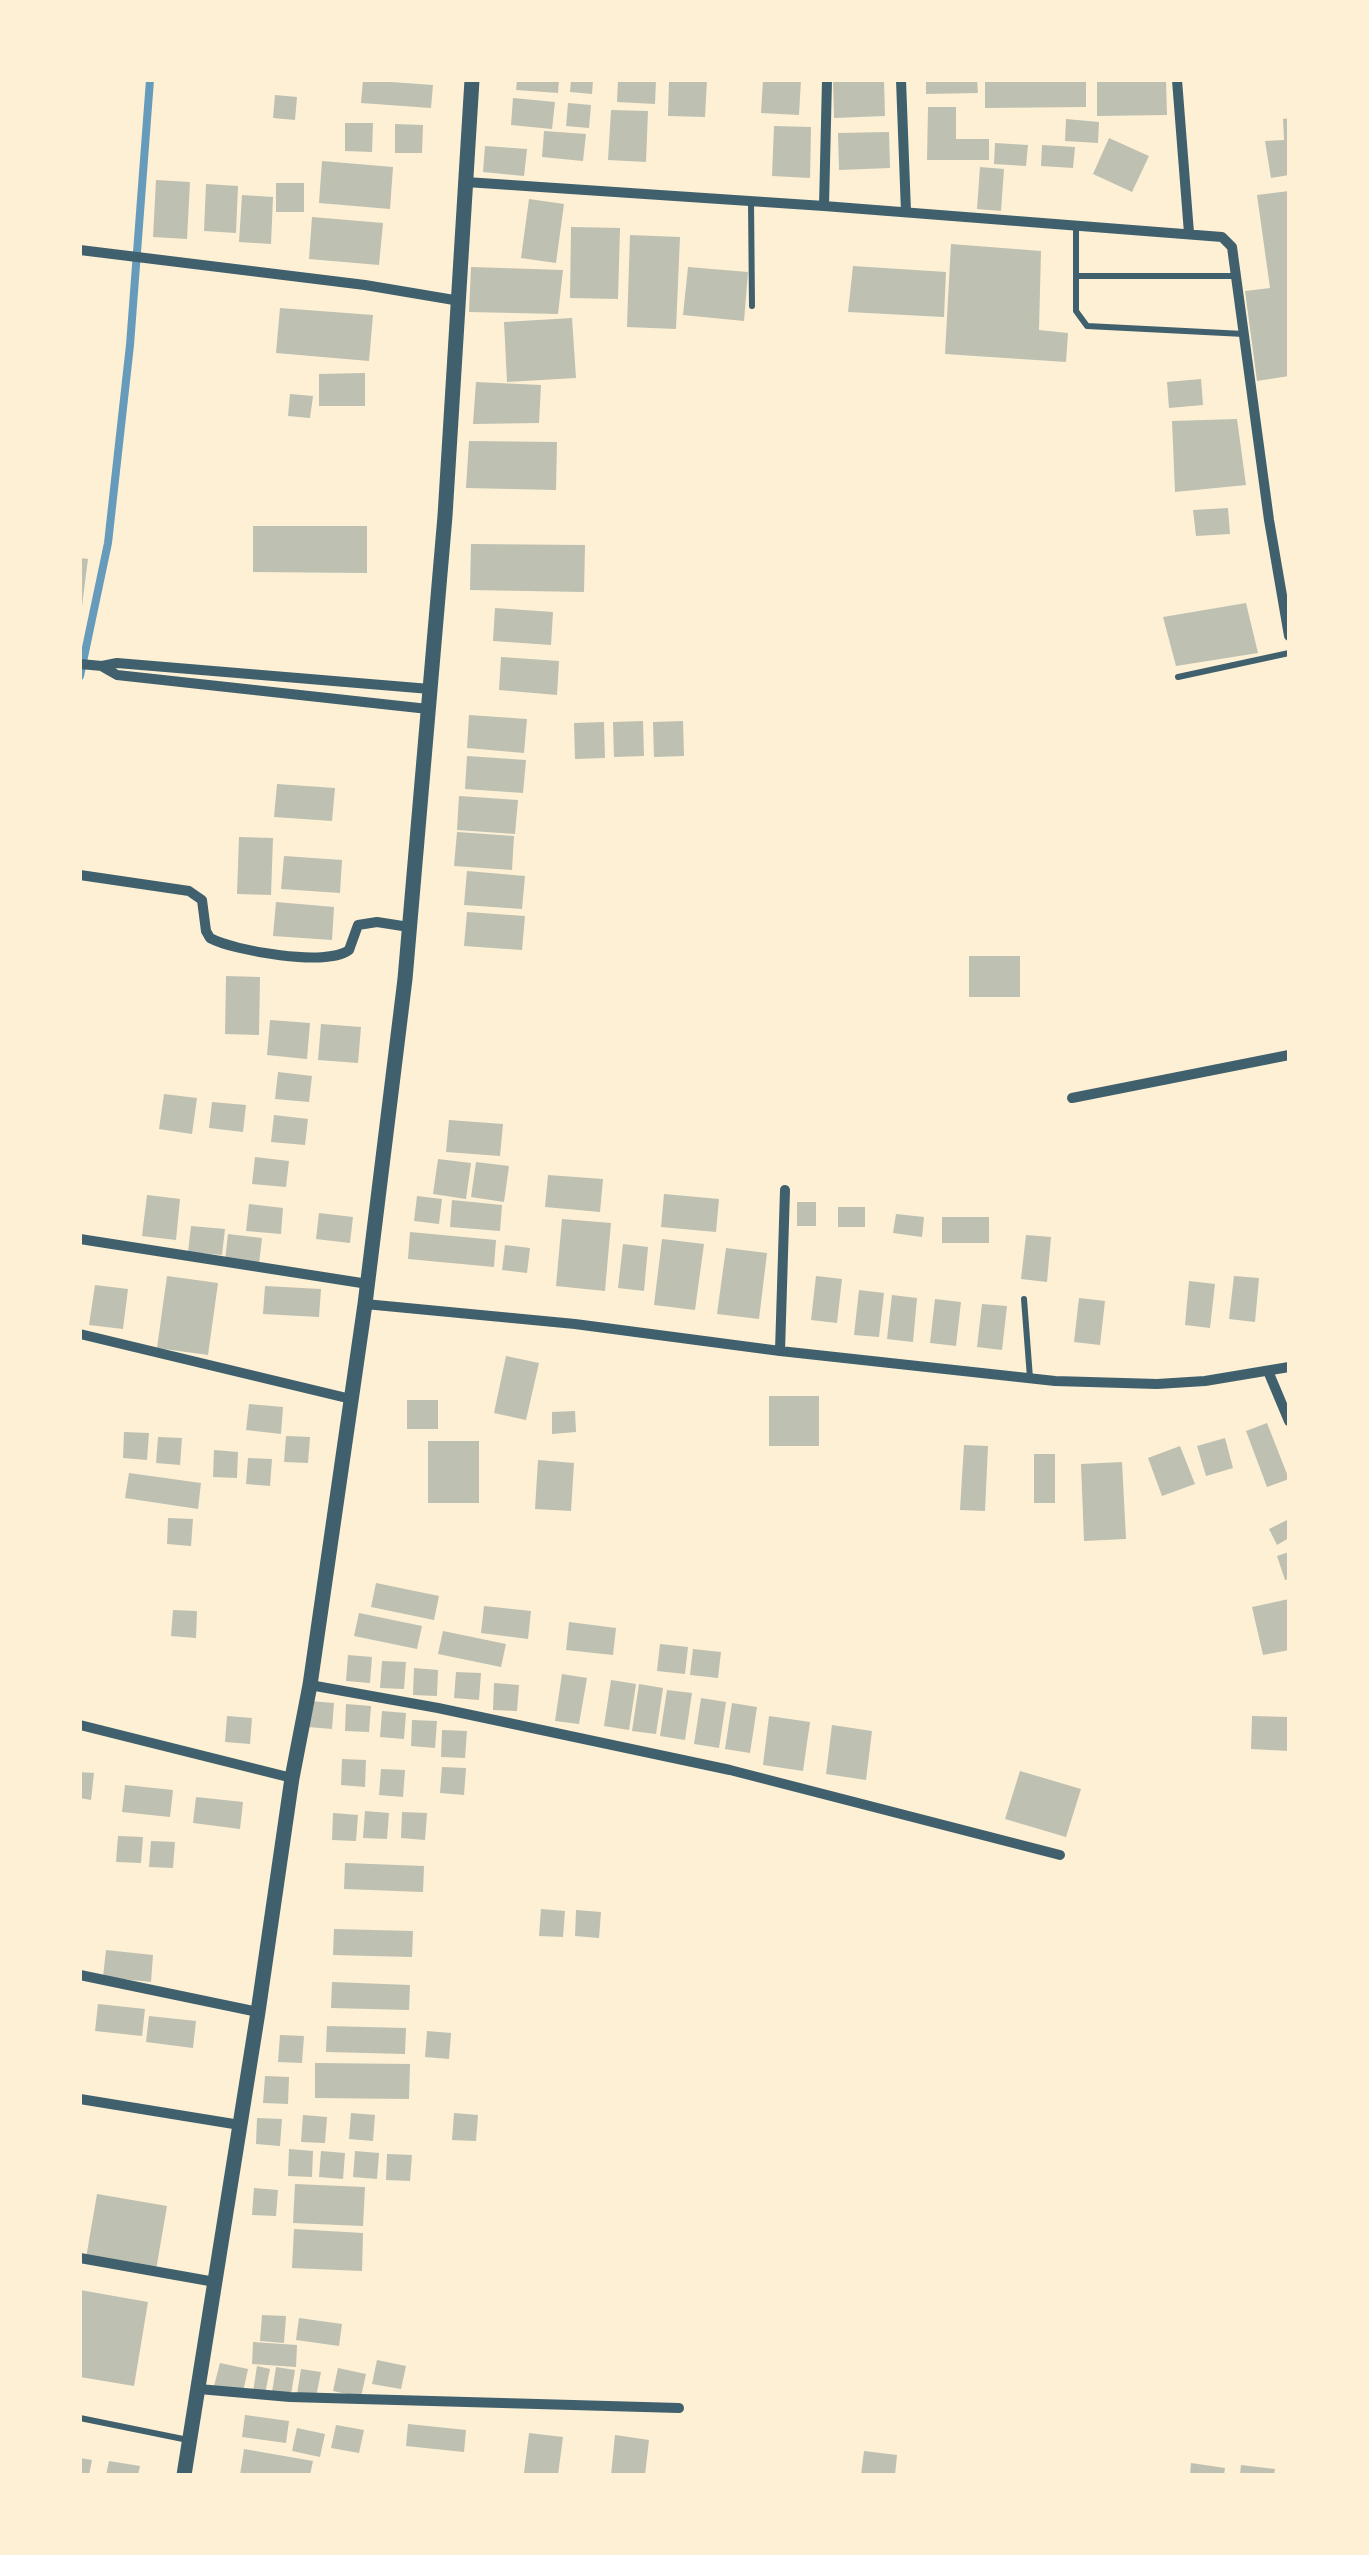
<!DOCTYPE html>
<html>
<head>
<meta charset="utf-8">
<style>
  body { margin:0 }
  #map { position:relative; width:1369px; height:2555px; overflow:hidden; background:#fdf0d5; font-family:"Alegreya Sans",sans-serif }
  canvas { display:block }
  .frame { position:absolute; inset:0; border:82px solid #fdf0d5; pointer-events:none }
</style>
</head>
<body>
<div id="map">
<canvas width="1369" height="2555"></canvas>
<div class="frame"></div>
</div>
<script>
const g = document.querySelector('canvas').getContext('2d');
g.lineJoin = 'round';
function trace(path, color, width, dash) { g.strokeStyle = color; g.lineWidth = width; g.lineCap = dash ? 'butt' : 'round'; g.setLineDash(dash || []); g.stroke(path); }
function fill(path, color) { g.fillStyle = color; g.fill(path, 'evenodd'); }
const stream = new Path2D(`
  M80 676 108 543 130 345 150 80`);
const building = new Path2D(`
  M363 80 433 85 431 108 361 103Z
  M517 80H559L558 93 516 90Z
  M571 80H593L592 94 570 92Z
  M618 80H656L655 104 617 102Z
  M669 80H707L705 117 668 116Z
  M763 80H801L799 115 761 113Z
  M833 80H884L885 116 834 118Z
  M926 80H977L978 93 926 94Z
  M985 80H1086V107L985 108Z
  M1097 80H1166L1167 115 1097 116Z
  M275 95 297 97 295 120 273 118Z
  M513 98 555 102 552 129 511 125Z
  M568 103 591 105 589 128 566 126Z
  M928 107H956V139H989V160H927Z
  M611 110 648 111 646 162 608 160Z
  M1289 118V175L1271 178 1265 141 1284 140 1283 119Z
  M1066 119 1099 122 1098 143 1065 141Z
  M345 123H373L372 152 345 151Z
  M395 124 423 125 422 153H395Z
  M774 126 811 127 810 178 772 176Z
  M544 131 586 134 583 161 542 157Z
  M889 132 890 168 839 170 838 133Z
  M1109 138 1149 156 1132 192 1093 174Z
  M995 143 1028 145 1026 166 994 164Z
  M1042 145 1075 147 1073 168 1041 166Z
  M485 146 527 149 524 176 483 172Z
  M322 161 393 167 390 209 319 203Z
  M980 167 1004 169 1001 211 977 209Z
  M156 180 190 182 187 239 153 237Z
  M276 183H304V212H276Z
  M206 184 238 186 236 233 204 231Z
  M1289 191V376L1257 381 1245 291 1270 288 1257 195Z
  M242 195 273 197 271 244 239 242Z
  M529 199 564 204 556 263 521 258Z
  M312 217 383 223 379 265 309 259Z
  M571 227 620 228 618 299 570 298Z
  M630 235 680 237 676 329 627 327Z
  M951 244 1041 251 1039 330 1068 333 1066 362 945 354Z
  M853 266 946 272 944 317 848 312Z
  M471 267 563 270 558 314 469 312Z
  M688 267 748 272 744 321 683 315Z
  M280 308 373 315 369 361 276 353Z
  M572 318 576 378 507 382 504 322Z
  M365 373V406H319V374Z
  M1201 379 1203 405 1169 408 1167 382Z
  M476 382 541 385 539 423 473 424Z
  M290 394 313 396 310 418 288 416Z
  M1237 419 1246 485 1175 492 1172 421Z
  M469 441 557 442 556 490 466 488Z
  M1228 508 1230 534 1196 536 1193 510Z
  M253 526H367V573L253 572Z
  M471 544 585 545 584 592 470 590Z
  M80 558 88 559 82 606H80Z
  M1246 603 1258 653 1176 666 1163 617Z
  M495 608 553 612 551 645 493 641Z
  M501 657 559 661 557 695 499 690Z
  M469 715 527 719 524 753 467 748Z
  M643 721 644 756 614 757 613 722Z
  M683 721 684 756 654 757 653 722Z
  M604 722 605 758 575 759 574 723Z
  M467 756 526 760 523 793 465 789Z
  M277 784 335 788 332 821 274 817Z
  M459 796 518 800 515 834 457 830Z
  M457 832 514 836 512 870 454 866Z
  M239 837 273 838 271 895 237 894Z
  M284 856 342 860 340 893 281 889Z
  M467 871 525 876 522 909 464 905Z
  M276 902 334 907 332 940 273 936Z
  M467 912 525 916 522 950 464 946Z
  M969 956H1020V997H969Z
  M226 976 260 977 259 1035 225 1034Z
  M270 1020 310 1023 307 1059 267 1055Z
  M321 1024 361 1027 358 1063 318 1060Z
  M278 1072 312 1076 309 1102 275 1099Z
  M164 1094 197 1098 192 1134 159 1129Z
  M212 1102 246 1105 243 1132 209 1128Z
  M274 1115 308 1119 305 1145 271 1142Z
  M449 1120 503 1124 500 1156 446 1152Z
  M255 1157 289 1161 286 1187 252 1184Z
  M438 1159 471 1163 466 1199 433 1194Z
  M476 1162 509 1166 504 1202 471 1197Z
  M548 1175 603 1179 600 1212 545 1207Z
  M664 1194 719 1199 716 1232 661 1227Z
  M147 1195 180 1199 176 1240 142 1236Z
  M417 1196 442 1199 439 1224 414 1221Z
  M452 1200 502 1205 500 1231 450 1227Z
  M797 1202H816V1226H797Z
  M249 1204 283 1208 281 1234 246 1231Z
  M838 1207H865V1227H838Z
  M319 1213 353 1217 350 1243 316 1239Z
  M896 1214 924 1217 922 1237 893 1233Z
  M942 1217H989V1243H942Z
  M562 1219 611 1223 605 1291 556 1286Z
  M191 1226 225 1229 222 1255 188 1252Z
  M410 1232 496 1240 494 1267 408 1259Z
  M228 1234 262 1238 259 1264 225 1260Z
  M1026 1235 1051 1237 1047 1282 1021 1279Z
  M662 1239 704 1244 695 1310 654 1305Z
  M623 1244 648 1247 644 1291 618 1288Z
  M505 1245 530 1248 527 1273 502 1270Z
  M726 1248 767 1253 759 1319 717 1314Z
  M167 1276 218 1283 208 1355 157 1348Z
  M816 1276 842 1279 837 1323 811 1320Z
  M1234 1276 1259 1278 1255 1322 1229 1319Z
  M1189 1281 1215 1284 1210 1328 1185 1325Z
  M95 1285 128 1289 123 1329 89 1325Z
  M265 1286 321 1289 319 1317 263 1314Z
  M859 1290 884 1293 879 1337 854 1335Z
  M892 1295 917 1298 913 1342 887 1339Z
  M1079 1298 1105 1301 1100 1345 1074 1342Z
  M935 1299 961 1302 956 1346 930 1343Z
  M982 1304 1007 1306 1002 1350 977 1347Z
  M506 1356 539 1363 526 1420 494 1413Z
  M769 1396H819V1446H769Z
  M407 1400H438V1429H407Z
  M249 1404 283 1407 281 1434 246 1430Z
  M575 1411 576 1432 552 1434V1412Z
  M1267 1423 1289 1479 1267 1487 1246 1431Z
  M124 1432 149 1433 147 1460 123 1458Z
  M286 1436 310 1437 308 1463 284 1462Z
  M158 1437 182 1438 180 1465 156 1463Z
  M1225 1438 1233 1468 1206 1476 1197 1446Z
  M428 1441H479V1503H428Z
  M964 1445 988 1446 985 1511 960 1510Z
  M1180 1446 1195 1484 1162 1496 1148 1458Z
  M214 1450 238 1452 237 1478 213 1477Z
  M1034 1454H1055V1503H1034Z
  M248 1458 272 1459 270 1486 246 1484Z
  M538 1460 574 1463 571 1511 535 1509Z
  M1122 1462 1126 1539 1084 1541 1081 1464Z
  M129 1473 201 1483 198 1509 125 1498Z
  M168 1518 193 1519 191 1546 167 1544Z
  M1289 1519V1538L1277 1545 1269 1529Z
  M1289 1552V1579L1285 1580 1277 1556Z
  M376 1583 439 1596 434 1620 371 1607Z
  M1289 1599V1650L1263 1655 1252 1607Z
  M484 1606 531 1611 528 1639 481 1633Z
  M173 1610 197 1611 196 1638 171 1636Z
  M359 1613 422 1626 417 1649 354 1636Z
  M569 1622 616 1628 613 1655 566 1650Z
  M443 1631 506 1644 501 1667 438 1654Z
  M660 1644 688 1647 685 1674 657 1671Z
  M693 1649 721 1652 718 1678 690 1675Z
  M348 1655 372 1657 370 1683 346 1681Z
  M382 1661 406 1662 404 1689 380 1688Z
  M414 1668 438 1670 437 1696 413 1695Z
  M456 1672 481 1673 479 1700 454 1698Z
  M562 1674 587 1678 579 1724 555 1721Z
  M611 1680 636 1684 629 1730 604 1726Z
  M494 1683 519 1685 517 1711 493 1710Z
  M639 1684 663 1688 656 1734 632 1731Z
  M667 1690 692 1693 685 1740 660 1736Z
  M701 1698 726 1702 719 1748 694 1744Z
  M310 1701 334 1703 332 1729 308 1727Z
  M732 1703 757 1707 750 1753 725 1749Z
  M346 1704 371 1706 369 1732 345 1731Z
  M382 1711 406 1713 404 1739 380 1737Z
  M227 1716 252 1718 250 1744 225 1742Z
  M769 1716 810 1722 803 1771 763 1765Z
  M1252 1716 1289 1717V1751L1251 1749Z
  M412 1720 437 1721 435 1748 411 1746Z
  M832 1725 872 1731 866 1780 826 1774Z
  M442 1730 467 1731 465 1758 441 1757Z
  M342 1759 366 1760 365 1787 341 1785Z
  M442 1767 466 1768 464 1795 440 1793Z
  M381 1769 405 1770 403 1797 379 1795Z
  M1020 1771 1081 1789 1066 1837 1005 1819Z
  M80 1772 94 1773 91 1800 80 1798Z
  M125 1785 173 1790 170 1817 122 1812Z
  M196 1797 243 1802 240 1829 193 1823Z
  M365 1811 389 1813 387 1839 363 1838Z
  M402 1812 427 1813 425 1840 401 1838Z
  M333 1813 358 1815 356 1841 332 1840Z
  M118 1836 143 1837 141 1863 116 1862Z
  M151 1841 175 1842 173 1868 149 1867Z
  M345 1863 424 1866 423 1892 344 1889Z
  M541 1909 565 1911 563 1937 539 1936Z
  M576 1910 601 1912 599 1938 575 1936Z
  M334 1929 413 1931 412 1957 333 1955Z
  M106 1950 153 1955 151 1982 103 1977Z
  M332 1982 410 1985 409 2010 331 2008Z
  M98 2004 145 2009 142 2036 95 2031Z
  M149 2016 196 2021 193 2048 146 2042Z
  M327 2026 406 2028 405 2054 326 2052Z
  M427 2031 451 2033 449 2059 425 2057Z
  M280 2035 304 2036 302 2063 278 2062Z
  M315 2063 410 2064 409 2099 315 2098Z
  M265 2076 289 2077 288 2104 263 2103Z
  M351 2113 375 2115 373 2141 349 2139Z
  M454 2113 478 2115 476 2141 452 2140Z
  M303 2115 327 2117 325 2143 301 2142Z
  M257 2118 282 2119 280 2146 256 2144Z
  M289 2149 313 2151 312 2177 288 2176Z
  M321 2151 345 2153 343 2179 319 2177Z
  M355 2151 379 2153 377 2179 353 2177Z
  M387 2154 412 2155 410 2181 386 2180Z
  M295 2184 365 2187 363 2226 293 2223Z
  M254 2188 278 2190 276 2216 252 2215Z
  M97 2194 167 2206 156 2270 86 2258Z
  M294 2229 363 2233 362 2271 292 2268Z
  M80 2290 148 2302 134 2386 80 2377Z
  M262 2315 286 2316 284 2343 260 2341Z
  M299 2318 342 2324 339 2346 296 2340Z
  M253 2342 297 2345 296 2367 252 2364Z
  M377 2360 406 2366 401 2389 372 2384Z
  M220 2363 248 2369 243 2392 214 2386Z
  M257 2366 270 2369 265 2394 253 2392Z
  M276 2367 295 2370 291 2395 272 2392Z
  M338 2368 366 2374 361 2397 333 2391Z
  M301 2369 321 2372 316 2397 297 2394Z
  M245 2415 289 2421 286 2443 242 2437Z
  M408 2424 466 2430 464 2452 406 2446Z
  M336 2425 364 2430 359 2453 331 2448Z
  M297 2428 325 2434 320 2457 292 2451Z
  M529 2433 563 2437 558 2475 524 2473Z
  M615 2435 649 2440 645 2475H611Z
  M244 2449 313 2461 310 2475H240Z
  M864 2451 897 2455 895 2475H861Z
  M80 2458 92 2460 89 2475H80Z
  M109 2461 140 2466 138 2475H106Z
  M1191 2463 1225 2468 1224 2475H1190Z
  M1241 2465 1275 2469 1274 2475H1240Z`);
const service = new Path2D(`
  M751 201 752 306
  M1076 226V311L1087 326 1244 334
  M1076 276H1236
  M1178 677 1289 653
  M1024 1299 1030 1378
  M80 2418 188 2440`);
const minor = new Path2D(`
  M901 80 906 212
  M1177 80 1189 233
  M466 182 824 206 1222 237 1232 247 1269 520 1289 636
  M824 206 827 80
  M80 250 365 285 460 301
  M80 664 102 666 117 663 430 689
  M103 667 117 675 428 709
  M80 875 189 891 202 900 206 931 210 938C234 951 327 967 349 950L358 925 377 922 409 927
  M1072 1098 1289 1055
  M80 1239 368 1284
  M365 1304 575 1324 780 1351 1055 1381 1157 1384 1205 1381 1289 1367
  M80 1334 351 1399
  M780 1351 785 1190
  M1268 1371 1289 1421
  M310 1685 438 1708 730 1770 1060 1855
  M80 1725 292 1778
  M80 1975 258 2012
  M80 2099 240 2125
  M80 2258 215 2282
  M199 2389 290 2397 679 2408`);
const tertiary = new Path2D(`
  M184 2475 258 2012 292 1778 310 1685 365 1304 390 1101 405 979 445 516 472 80`);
trace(stream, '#669bbc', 8);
fill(building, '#bec0b2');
trace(service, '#3f606c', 6);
trace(minor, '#3f606c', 10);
trace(tertiary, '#3f606c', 15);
</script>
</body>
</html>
